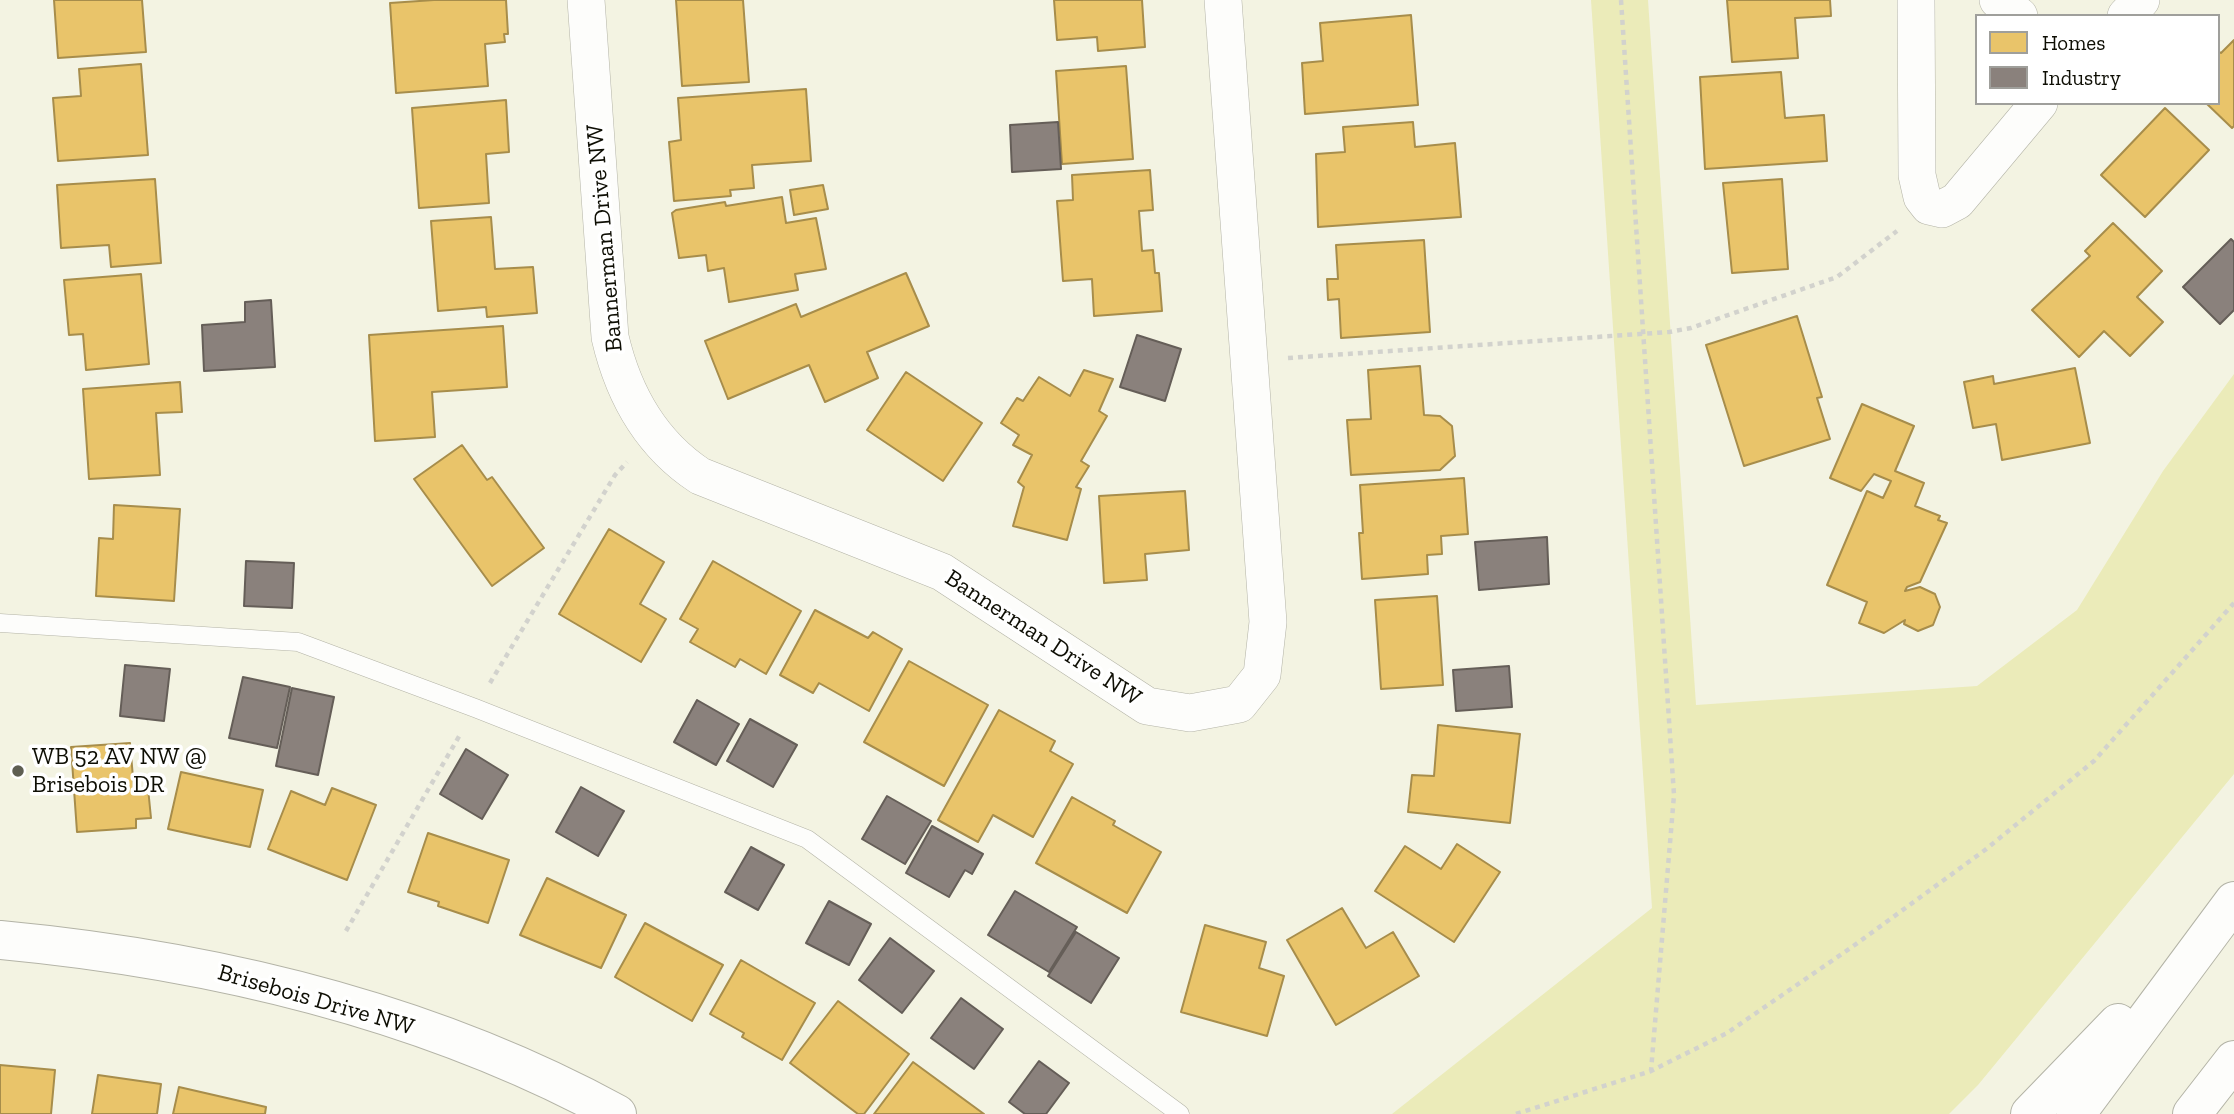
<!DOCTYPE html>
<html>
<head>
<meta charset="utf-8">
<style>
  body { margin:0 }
  #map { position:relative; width:2234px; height:1114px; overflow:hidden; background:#f3f3e2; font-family:"Zilla Slab",serif }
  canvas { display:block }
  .legend { position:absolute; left:1975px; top:14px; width:245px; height:91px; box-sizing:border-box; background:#fff; border:2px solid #9f9f9b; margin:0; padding:9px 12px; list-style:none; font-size:21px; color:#0e0e04 }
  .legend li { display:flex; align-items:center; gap:14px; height:35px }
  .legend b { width:35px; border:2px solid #9f9f9b }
</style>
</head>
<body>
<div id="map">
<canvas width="2234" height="1114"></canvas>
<ul class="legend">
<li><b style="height:19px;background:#e9c46a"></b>Homes</li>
<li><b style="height:19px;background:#8a817c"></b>Industry</li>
</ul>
</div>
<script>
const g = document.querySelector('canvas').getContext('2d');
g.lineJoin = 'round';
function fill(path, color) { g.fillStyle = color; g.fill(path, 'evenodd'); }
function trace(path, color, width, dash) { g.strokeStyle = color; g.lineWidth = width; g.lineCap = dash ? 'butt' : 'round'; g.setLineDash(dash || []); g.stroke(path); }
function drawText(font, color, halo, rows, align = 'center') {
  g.font = font + ' "Zilla Slab",serif'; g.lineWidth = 7; g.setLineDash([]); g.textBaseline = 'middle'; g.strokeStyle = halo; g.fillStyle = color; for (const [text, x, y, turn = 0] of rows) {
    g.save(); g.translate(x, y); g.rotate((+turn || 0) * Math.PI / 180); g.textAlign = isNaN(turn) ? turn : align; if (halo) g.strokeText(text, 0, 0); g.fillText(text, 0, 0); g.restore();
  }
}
const green = new Path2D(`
  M1591 0H1648L1696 705 1977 686 2077 610 2163 471 2234 374V774L1978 1085 1949 1114H1392L1652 908Z`);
const homes = new Path2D(`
  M54 0H142L146 52 58 58Z
  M434 0H506L508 34H504L505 42 485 44 488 86 396 93 390 3Z
  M676 0H743L749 82 682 86Z
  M1054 0H1142L1145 47 1098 51 1097 37 1057 40Z
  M1727 0H1830L1831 16 1795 18 1798 58 1732 62Z
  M1411 15 1418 105 1305 114 1302 63 1323 61 1320 23Z
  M2234 40V126L2232 128 2206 103H2218V51L2221 53Z
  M141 64 148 155 58 161 53 98 81 96 79 69Z
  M1126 66 1133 159 1062 164 1056 71Z
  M1781 72 1785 118 1824 115 1827 161 1705 169 1700 77Z
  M806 89 811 161 752 165 754 188 730 190 731 196 674 201 669 142 681 140 678 98Z
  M506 100 509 152 486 154 489 203 419 208 412 108Z
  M2165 108 2209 150 2145 217 2101 175Z
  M1413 122 1415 147 1455 143 1461 217 1318 227 1316 154 1345 152 1343 127Z
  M1150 170 1153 210 1139 211 1142 251 1153 250 1155 273H1159L1162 311 1094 316 1092 279 1063 281 1057 201 1073 200 1072 175Z
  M155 179 161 263 111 267 109 245 61 248 57 185Z
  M1782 179 1788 269 1732 273 1723 183Z
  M823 185 828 209 794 215 790 190Z
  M782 197 786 223 816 218 826 269 795 274 798 290 729 302 724 268 708 271 706 255 679 258 672 213 676 210 725 202 726 206Z
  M491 217 495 269 533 267 537 313 487 317 486 307 438 311 431 221Z
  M2113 223 2162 271 2137 297 2163 322 2130 356 2104 331 2079 357 2032 310 2090 256 2085 251Z
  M1424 240 1430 332 1341 338 1339 299 1328 300 1327 279H1338L1336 245Z
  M906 273 929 326 867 352 878 378 825 402 809 365 728 399 705 341 796 304 801 317Z
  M141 274 149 364 86 370 83 334 69 335 64 280Z
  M1797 316 1822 397 1817 398 1830 439 1744 466 1706 345Z
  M503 326 507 387 432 392 435 437 375 441 369 335Z
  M1420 366 1424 415 1440 416 1452 426 1455 456 1440 470 1351 475 1347 420 1371 419 1368 370Z
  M2075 368 2090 443 2002 460 1996 424 1973 428 1964 382 1993 376 1994 384Z
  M1084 370 1113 379 1099 411 1107 416 1081 461 1089 466 1076 487 1081 489 1067 540 1013 526 1024 487 1018 482 1032 455 1013 445 1019 435 1001 423 1017 398 1023 401 1039 377 1070 396Z
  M906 372 982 423 943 481 867 430Z
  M180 382 182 412 156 413 160 475 89 479 83 389Z
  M1862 404 1914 426 1895 471 1924 483 1915 506 1940 516 1938 520 1947 523 1920 582 1907 587 1905 591 1920 587 1935 594 1940 607 1933 625 1918 631 1904 624 1905 620 1884 633 1859 623 1867 602 1827 585 1867 491 1883 498 1891 481 1874 474 1861 491 1830 478Z
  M462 445 487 480 492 477 544 548 492 586 414 479Z
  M1464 478 1468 534 1441 536 1442 554 1427 555 1428 574 1362 579 1359 533H1363L1360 485Z
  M1185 491 1189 550 1145 554 1147 580 1104 583 1099 496Z
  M114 505 180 509 174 601 96 596 99 538 113 539Z
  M609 529 664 562 640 604 666 619 641 662 559 614Z
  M713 561 801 611 766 674 740 659 735 667 690 642 698 629 680 619Z
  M1437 596 1443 685 1381 689 1375 600Z
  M815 610 868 638 873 632 902 649 869 711 819 683 813 693 780 675Z
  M909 661 988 705 944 786 864 742Z
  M999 710 1055 741 1050 751 1073 764 1033 837 993 815 978 842 938 820Z
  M1438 725 1520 734 1510 823 1408 812 1412 775 1434 776Z
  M130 743 134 789 148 788 151 818 136 819V828L77 832 71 747Z
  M181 772 263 790 250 847 168 829Z
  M332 788 376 805 347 880 268 849 291 791 325 805Z
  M1072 797 1115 821 1113 825 1161 852 1127 913 1036 863Z
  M428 833 509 860 488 923 438 906 439 902 408 892Z
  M1457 844 1500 872 1454 942 1375 891 1405 846 1441 869Z
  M547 878 626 915 601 968 520 935Z
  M1342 908 1366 948 1393 932 1419 976 1336 1025 1287 940Z
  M645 923 723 965 692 1021 615 977Z
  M1205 925 1266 942 1259 968 1284 976 1267 1036 1181 1012Z
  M741 960 815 1003 782 1060 742 1037 744 1033 710 1014Z
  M838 1001 909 1054 864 1114H858L790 1063Z
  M913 1062 984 1114H874Z
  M0 1065 55 1070 51 1114H0Z
  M98 1075 161 1084 157 1114H92Z
  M179 1087 266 1107 265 1114H173Z`);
const industry = new Path2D(`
  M1058 122 1061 169 1012 172 1010 125Z
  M2231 239 2234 242V310L2220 324 2183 287Z
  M271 300 275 367 204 371 202 325 245 322V302Z
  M1137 335 1181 349 1165 401 1120 387Z
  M1547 537 1549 584 1479 590 1475 542Z
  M246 561 294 563 292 608 244 606Z
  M125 665 170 669 164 721 120 716Z
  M1509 666 1512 707 1456 711 1453 670Z
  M243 677 290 687 277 748 229 738Z
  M292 688 334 697 318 775 276 766Z
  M697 700 739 724 716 765 674 742Z
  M750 719 797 745 773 787 727 761Z
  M466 749 508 775 482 819 440 794Z
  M581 787 624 811 598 856 556 832Z
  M887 796 931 821 905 864 862 839Z
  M932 826 983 854 972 874 965 870 949 897 906 873Z
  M751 847 784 865 758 910 725 892Z
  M1015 891 1077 927 1049 972 988 935Z
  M829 901 871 924 849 965 806 943Z
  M1076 932 1119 958 1091 1003 1048 976Z
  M890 938 934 971 902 1013 859 980Z
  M961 998 1003 1029 974 1069 931 1038Z
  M1039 1061 1069 1083 1046 1114H1025L1009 1102Z`);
const path = new Path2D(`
  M1621 0 1674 795 1651 1071
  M1288 358 1669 332 1691 328 1837 277 1897 231
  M490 683 615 475 627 462
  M346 931 461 733
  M1516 1114 1651 1071 1727 1033 1852 947 1985 850 2094 761 2234 603`);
const service = new Path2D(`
  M0 623 298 642 475 708 807 839 1180 1114`);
const minor = new Path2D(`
  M586 0 610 337C623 393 650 443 700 476L942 572 1147 706 1190 713 1239 704 1262 675 1268 622 1223 0
  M1916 0 1917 175 1922 197 1929 206 1942 209 1957 201 2039 103
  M1998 0 2019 16
  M2126 16 2141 0`);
const tertiary = new Path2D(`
  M0 940C213 960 428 1011 617 1114`);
const primary = new Path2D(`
  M2030 1114 2118 1023
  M2076 1114 2234 901
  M2192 1114 2234 1060`);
const markers = [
  [18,771,7,"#5e5e52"]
];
const streetNames = [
  ["Bannerman Drive NW",605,238,-95],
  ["Bannerman Drive NW",1043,638,33],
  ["Brisebois Drive NW",316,1000,16]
];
const poiNames = [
  ["WB 52 AV NW @",32,757],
  ["Brisebois DR",32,785]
];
fill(green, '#ebebb9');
fill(homes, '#e9c46a');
trace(homes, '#a78d4b', 2);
fill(industry, '#8a817c');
trace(industry, '#655e58', 2);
trace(service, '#b3b3a6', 19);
trace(minor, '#b3b3a6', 38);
trace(tertiary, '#b3b3a6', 40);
trace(primary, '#b3b3a6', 40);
trace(path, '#d2d2cd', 4.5, [5, 5]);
trace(service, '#fdfdfb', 18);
trace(minor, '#fdfdfb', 37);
trace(tertiary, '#fdfdfb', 38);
trace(primary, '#fdfdfb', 38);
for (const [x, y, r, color] of markers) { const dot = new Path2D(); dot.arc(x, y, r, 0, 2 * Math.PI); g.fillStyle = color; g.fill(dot); trace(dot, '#fff', 2.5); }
drawText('24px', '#0e0e04', '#fff', streetNames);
drawText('24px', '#0e0e04', '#fff', poiNames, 'left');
</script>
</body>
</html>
